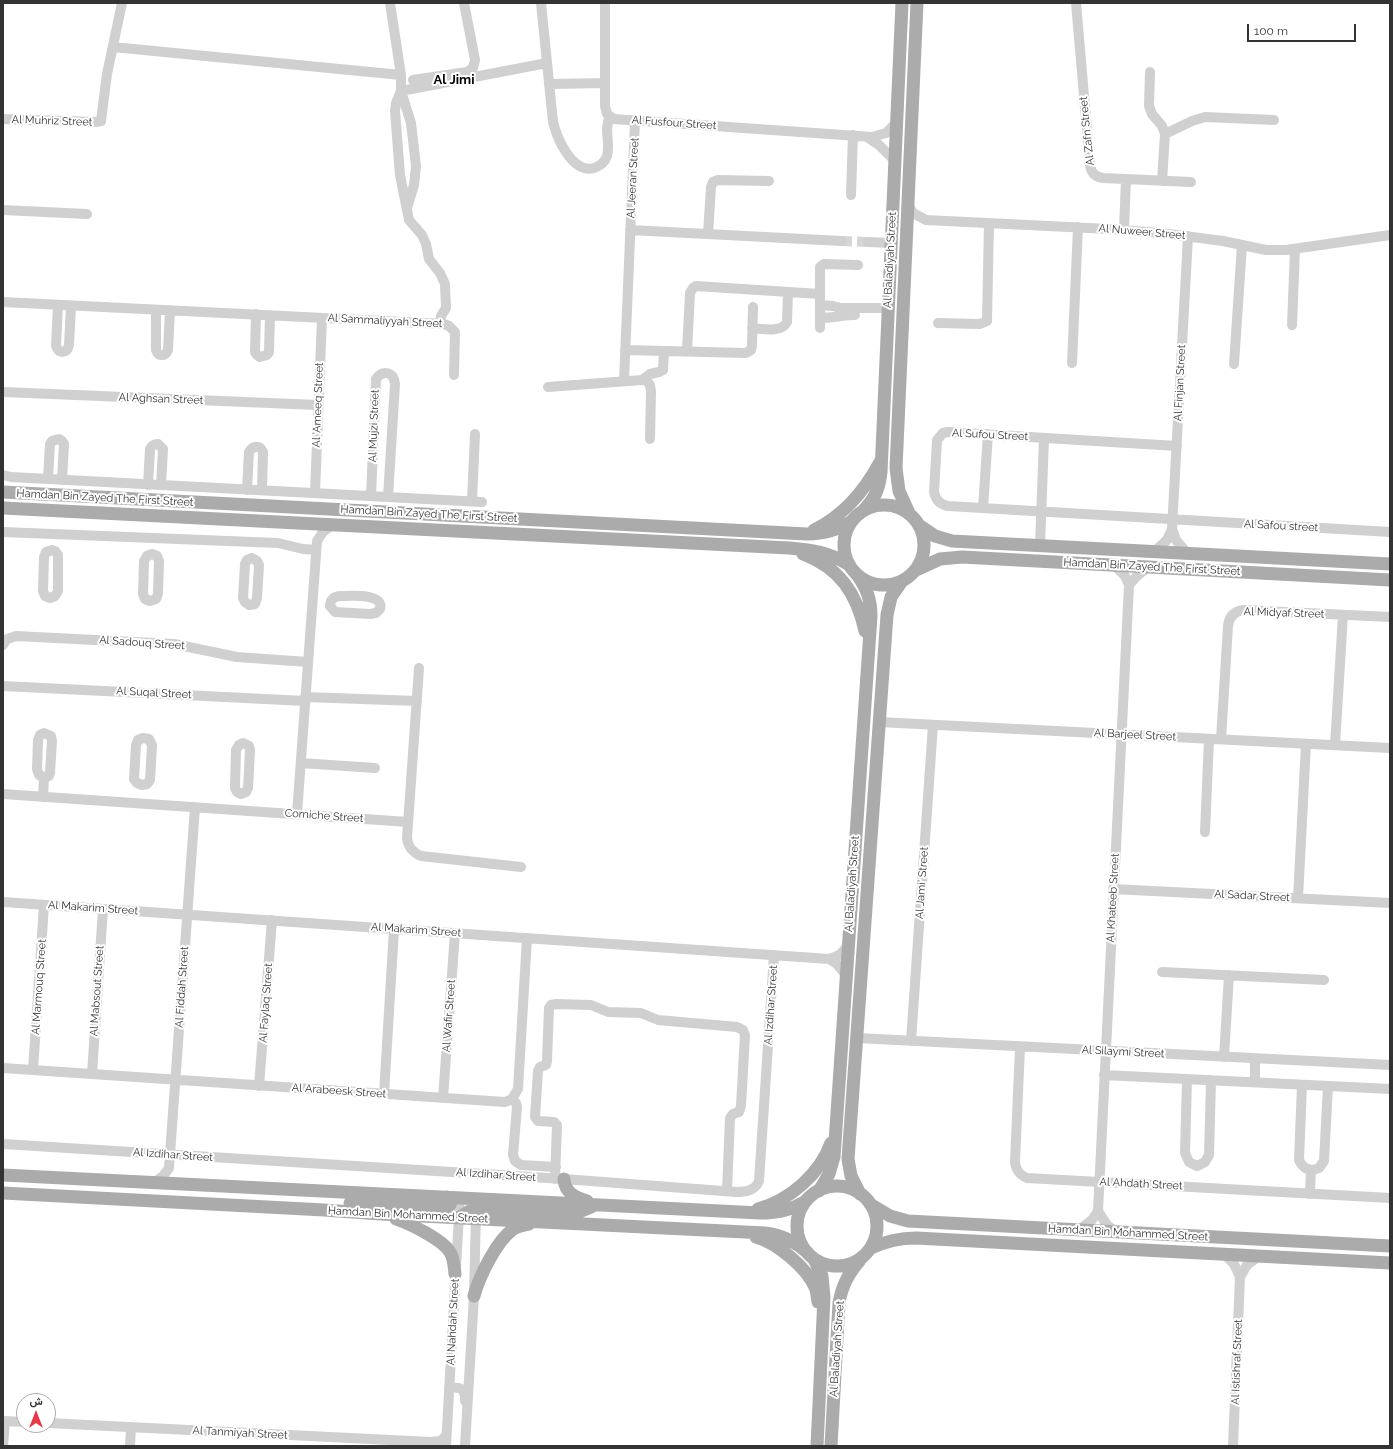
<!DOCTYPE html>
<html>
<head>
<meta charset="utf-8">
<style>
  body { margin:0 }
  #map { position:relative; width:1393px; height:1449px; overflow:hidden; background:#fff; font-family:Raleway,Vazirmatn,sans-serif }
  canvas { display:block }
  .frame { position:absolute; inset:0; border:4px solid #333; pointer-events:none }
  .north { position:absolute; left:16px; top:1393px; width:40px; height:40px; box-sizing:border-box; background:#fff; border:1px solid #adadad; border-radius:50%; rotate:0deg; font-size:11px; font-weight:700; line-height:16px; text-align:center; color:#333 }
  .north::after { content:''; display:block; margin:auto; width:14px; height:18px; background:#e63946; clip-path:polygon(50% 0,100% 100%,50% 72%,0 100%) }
  .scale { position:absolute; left:1247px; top:24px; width:109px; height:18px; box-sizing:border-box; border:2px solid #333; border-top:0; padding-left:5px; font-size:12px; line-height:14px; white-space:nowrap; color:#333; -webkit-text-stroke:3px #fff; paint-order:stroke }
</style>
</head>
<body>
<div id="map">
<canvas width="1393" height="1449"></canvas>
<div class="frame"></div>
<div class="north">ش</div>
<div class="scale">100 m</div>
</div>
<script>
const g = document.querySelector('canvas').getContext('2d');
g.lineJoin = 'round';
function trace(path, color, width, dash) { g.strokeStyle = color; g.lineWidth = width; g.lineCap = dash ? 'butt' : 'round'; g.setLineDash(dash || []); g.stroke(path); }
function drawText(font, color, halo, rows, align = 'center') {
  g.font = font + ' Raleway,sans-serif'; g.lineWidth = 4; g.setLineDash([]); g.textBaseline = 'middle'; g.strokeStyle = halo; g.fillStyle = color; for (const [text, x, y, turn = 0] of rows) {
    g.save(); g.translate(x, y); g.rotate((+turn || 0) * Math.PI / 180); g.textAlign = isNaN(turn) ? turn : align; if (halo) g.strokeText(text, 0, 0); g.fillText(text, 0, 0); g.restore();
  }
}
const minorTunnel = new Path2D(`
  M842 241 868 242`);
const minor = new Path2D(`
  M390 3 401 75V91L411 123 416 166 414 185 407 208
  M541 3 553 122C557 138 572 174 594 168 600 166 605 162 607 156 611 143 603 129 610 117
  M605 3V106L607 114 614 119 872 137 886 133 896 123
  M1076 3 1090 165C1091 173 1095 177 1103 178L1191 182
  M113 47 401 75
  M1150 72 1149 106 1152 114 1162 126 1165 134 1162 181
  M413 80 467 72 473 68 475 60 464 3
  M549 84 605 83
  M401 91 396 103 395 111 400 175 409 220 422 235 426 244 429 259 440 273 445 284 446 308 441 316 440 323
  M401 91 547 63
  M3 119 97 122 101 121 107 74 122 3
  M1165 134 1192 121 1205 117 1274 120
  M867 137 879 145 895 161
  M851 195 853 135
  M908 204 913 213 926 220 1109 229 1161 233 1223 241 1266 250H1286L1390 235
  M3 210 87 214
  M630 230 842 241
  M1124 230 1126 179
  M708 234 711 187 713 182 718 180 769 181
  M868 242 891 243
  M3 302 444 324 449 326 455 332 454 375
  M58 305 56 346C59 354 67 354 69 345L71 306
  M820 305 833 306 841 308H888
  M156 310V350C158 357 165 357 168 350L170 310
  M256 314 255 352 257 355 260 357 267 355 269 352 270 315
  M820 318C832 318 843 315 855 315
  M938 323 980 324 987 321 989 223
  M1292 325 1295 249
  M752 328C763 329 782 333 787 322L788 292
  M820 328V267L824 264 858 265
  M625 350 746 353 751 350 752 346 753 307
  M687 351 690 293 693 288 696 286 820 294
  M1072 363 1078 227
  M1234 364 1242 245
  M645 379 650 385 651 391 650 439
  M624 381 635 121
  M548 387 642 380 650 374 659 372 663 370 664 351
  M3 392 318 405
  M1177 446 948 432 943 433 937 440 934 492C936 500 939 504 948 506L1390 532
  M3 475 11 477 482 502
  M48 479 50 444 52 441 59 439 62 441 64 444 62 480
  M148 485 150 449C152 445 154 444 158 444L163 449 161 485
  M247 490 249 452C253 445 260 445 263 452L262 490
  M315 493 322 318
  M371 496 376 379C383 369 394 372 395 384L388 497
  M472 501 475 434
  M983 508 988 434
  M1172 529 1176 540 1187 553
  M3 532 278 543 303 549 316 550
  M1040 546 1044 438
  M52 550 55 551 58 555V591L55 596 50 598 45 596 43 591 44 557 46 552Z
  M1154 552 1167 540 1172 529 1188 236
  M152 554 157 556 159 561 158 594 156 599 150 601 145 599 143 594 144 561 147 556Z
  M252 558 257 561 259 565 257 598 255 604 249 605 245 602 243 598 245 564 247 560Z
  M1129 585 1136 577 1148 567
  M341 596C352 596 384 593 380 609L376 613 370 614 335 612 330 606C330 600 334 596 341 596Z
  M3 645 7 639 16 636 174 644 237 657 308 662
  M419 668 407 838C408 847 412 852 421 856L521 867
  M3 686 305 701
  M305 697 417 701
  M879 722 1390 748
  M44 733 51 736 52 741 50 773 49 776 44 777 39 775 37 769 38 740 40 735Z
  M143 738 149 739 152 745 150 780 147 784 142 785 137 783 134 779 136 745 138 740Z
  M1221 739 1228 626C1229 617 1234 611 1244 610L1390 617
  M243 743 249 746 250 750 248 788 246 792 241 794 237 792 235 788 236 750 239 745Z
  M1335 745 1343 615
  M301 763 375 768
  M3 794 408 822
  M43 797 44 777
  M297 814 317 541 323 532 332 525
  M1205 832 1209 739
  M1113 889 1390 903
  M1298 898 1306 744
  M3 902 829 959C838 957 844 953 848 944
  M829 959 837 964 846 975
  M1162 972 1324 980
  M857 1038 1390 1065
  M911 1041 933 725
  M1020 1047 1015 1162C1016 1171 1020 1175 1027 1178L1390 1198
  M1224 1057 1229 975
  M3 1068 505 1102 512 1099 518 1089 527 938
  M33 1070 44 905
  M92 1074 103 909
  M1104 1075 1390 1089
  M1187 1079 1185 1153 1189 1162 1197 1166 1205 1162 1209 1155 1211 1080
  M1255 1082V1059
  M1302 1085 1299 1160C1303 1169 1310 1172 1319 1168L1324 1161 1328 1086
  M259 1086 272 920
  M384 1094 394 929
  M443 1098 455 933
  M512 1099 516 1103 517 1107 513 1155 515 1161 521 1165 556 1167
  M3 1144 564 1179 736 1192C745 1192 755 1191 759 1181L774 955
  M555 1179 557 1125 554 1122 538 1121 535 1117 538 1071 540 1067 546 1065 547 1061 549 1008 551 1005 556 1004 591 1005 608 1012 641 1013 658 1020 737 1027 743 1030 745 1035 741 1106 739 1112 733 1114 730 1118 727 1191
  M155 1182 163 1176 169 1168 195 807
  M1310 1194 1311 1170
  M1098 1211 1107 1225 1116 1232
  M1079 1230 1092 1220 1098 1211 1129 585 1125 576 1114 565
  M1225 1255 1234 1264 1240 1277
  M449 1388C460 1386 466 1389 465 1401
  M3 1421 24 1422
  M48 1423 431 1442 440 1441 446 1436
  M3 1446 5 1421
  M130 1446 131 1427
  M446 1446 460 1197
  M465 1446 474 1296 476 1212
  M1233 1446 1240 1277 1247 1265 1259 1256`);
const major = new Path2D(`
  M3 492 807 534C825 534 837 530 852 521
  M844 545a40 40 0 1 1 80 0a40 40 0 1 1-80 0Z
  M3 508 789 548C811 550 830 552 849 565
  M863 511C875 498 879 490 881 472L902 3
  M909 513 899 491 896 468 917 3
  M920 526 935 536 952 541 1390 564
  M814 530C843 516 865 490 880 462
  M803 554C840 568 857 594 865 631
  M916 570 940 559 962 557 1390 580
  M3 1175 760 1213C778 1213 791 1210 806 1201
  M564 1179C565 1193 575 1197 587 1201
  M797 1226a40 40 0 1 1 80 0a40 40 0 1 1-80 0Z
  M819 1191 829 1174 834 1157 871 616C871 600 867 589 858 576
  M3 1193 324 1210 381 1214 765 1233C782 1235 796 1242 808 1253
  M860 1194 851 1176 848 1159 887 615 891 597 902 581
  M350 1203 445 1208 450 1205 451 1202 447 1197
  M870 1204 890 1216 908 1221 1390 1246
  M758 1209C790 1200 820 1174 831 1143
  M463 1215 470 1211 477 1209 569 1213 579 1212 591 1207
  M396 1219C410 1224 442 1239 450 1252 454 1258 454 1266 455 1274
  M756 1237C777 1243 806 1267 815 1287 817 1291 817 1297 818 1302
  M871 1248C886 1241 899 1238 916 1238L1390 1263
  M814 1259 822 1276 824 1297 817 1446
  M474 1296C479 1277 496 1242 512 1230 517 1226 523 1225 529 1224
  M831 1446 839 1303C842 1285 849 1273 860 1260`);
const streetNames = [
  ["Al Muhriz Street",52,121,2],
  ["Al Fusfour Street",674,123,4],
  ["Al Zafn Street",1087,131,-96],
  ["Al Jeeran Street",633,178,-87],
  ["Al Nuweer Street",1142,232,5],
  ["Al Baladiyah Street",890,260,-87],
  ["Al Sammaliyyah Street",385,321,3],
  ["Al Finjan Street",1180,383,-87],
  ["Al Aghsan Street",161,399,2],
  ["Al 'Ameeq Street",318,405,-88],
  ["Al Mujzi Street",374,426,-88],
  ["Al Sufou Street",990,435,3],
  ["Hamdan Bin Zayed The First Street",105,498,3],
  ["Hamdan Bin Zayed The First Street",429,514,3],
  ["Al Safou street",1281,526,3],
  ["Hamdan Bin Zayed The First Street",1152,567,3],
  ["Al Midyaf Street",1284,613,2],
  ["Al Sadouq Street",142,643,4],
  ["Al Suqal Street",154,693,3],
  ["Al Barjeel Street",1135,735,3],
  ["Corniche Street",324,816,4],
  ["Al Jami' Street",922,883,-86],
  ["Al Baladiyah Street",852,884,-86],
  ["Al Sadar Street",1252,896,3],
  ["Al Khateeb Street",1113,898,-87],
  ["Al Makarim Street",93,908,4],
  ["Al Makarim Street",416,930,4],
  ["Al Marmouq Street",39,987,-86],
  ["Al Fiddah Street",182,987,-86],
  ["Al Mabsout Street",97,991,-86],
  ["Al Faylaq Street",266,1003,-86],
  ["Al Izdihar Street",771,1005,-86],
  ["Al Wafir Street",449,1016,-86],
  ["Al Silaymi Street",1123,1052,3],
  ["Al Arabeesk Street",339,1091,4],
  ["Al Izdihar Street",173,1155,4],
  ["Al Izdihar Street",496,1175,4],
  ["Al Ahdath Street",1141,1184,3],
  ["Hamdan Bin Mohammed Street",408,1215,3],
  ["Hamdan Bin Mohammed Street",1128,1233,3],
  ["Al Nahdah Street",453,1322,-87],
  ["Al Baladiyah Street",837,1349,-86],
  ["Al Istishraf Street",1237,1362,-88],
  ["Al Tanmiyah Street",240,1433,3]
];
const quarterNames = [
  ["Al Jimi",454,80]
];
trace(minorTunnel, '#d6d6d6', 10, [10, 5]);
trace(minor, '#d0d0d0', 10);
trace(major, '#ababab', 13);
drawText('11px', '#333', '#fff', streetNames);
drawText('bold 13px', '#000', '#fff', quarterNames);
</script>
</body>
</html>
